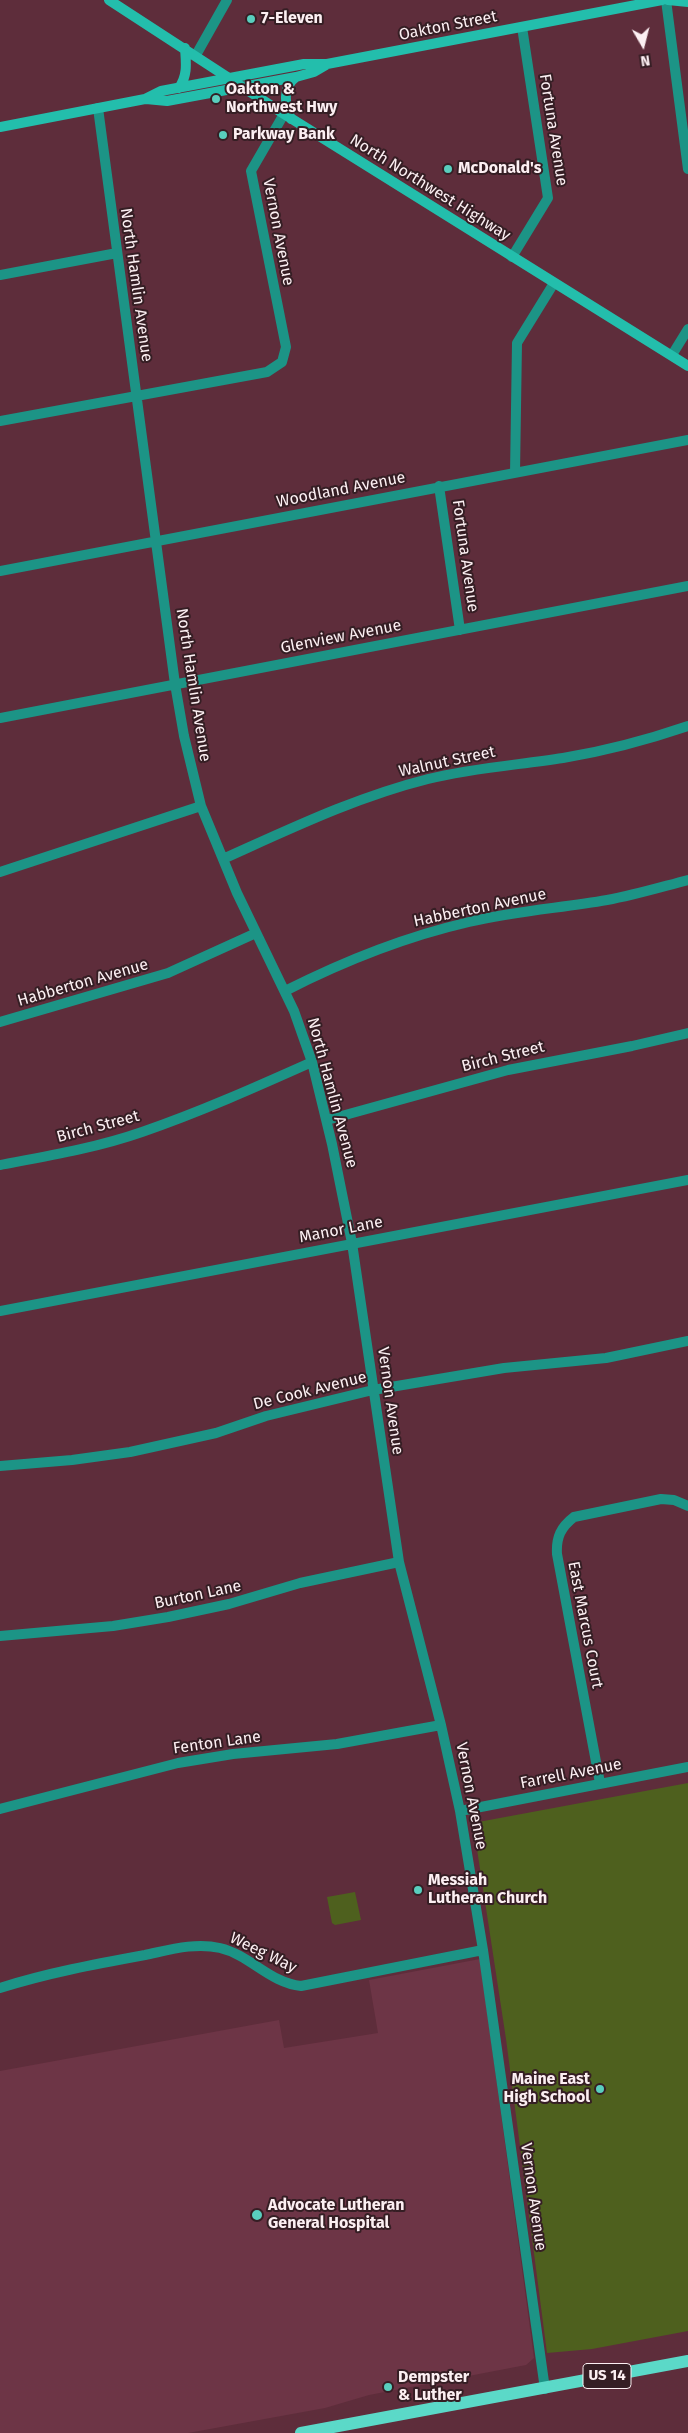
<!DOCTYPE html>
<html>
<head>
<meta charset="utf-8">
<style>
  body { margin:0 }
  #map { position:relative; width:688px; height:2433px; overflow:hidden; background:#5e2d3b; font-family:"Fira Sans",sans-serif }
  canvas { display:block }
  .north { position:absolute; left:618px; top:20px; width:50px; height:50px; -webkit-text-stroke:4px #351e24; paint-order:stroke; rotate:172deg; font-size:14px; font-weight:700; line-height:20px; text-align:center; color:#fceff2 }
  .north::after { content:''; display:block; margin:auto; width:18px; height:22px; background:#fceff2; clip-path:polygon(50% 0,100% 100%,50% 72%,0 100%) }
</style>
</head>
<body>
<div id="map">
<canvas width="688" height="2433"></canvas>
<div class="north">N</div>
</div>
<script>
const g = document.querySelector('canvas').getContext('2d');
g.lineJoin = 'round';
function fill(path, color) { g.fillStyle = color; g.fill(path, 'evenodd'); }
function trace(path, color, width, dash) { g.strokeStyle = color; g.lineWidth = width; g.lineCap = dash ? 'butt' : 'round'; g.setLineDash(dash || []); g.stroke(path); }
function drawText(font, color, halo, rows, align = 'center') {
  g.font = font + ' "Fira Sans",sans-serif'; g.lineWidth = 4; g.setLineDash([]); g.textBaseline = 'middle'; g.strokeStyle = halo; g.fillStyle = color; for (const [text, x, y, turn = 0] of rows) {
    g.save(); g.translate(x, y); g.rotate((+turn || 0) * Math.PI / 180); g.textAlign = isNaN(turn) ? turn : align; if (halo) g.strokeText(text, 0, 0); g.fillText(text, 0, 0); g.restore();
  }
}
const built = new Path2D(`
  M480 1959 534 2358 526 2365 369 2395 325 2408 188 2433H0V2071L279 2020 284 2048 378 2033 369 1980Z`);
const green = new Path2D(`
  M688 1783V2331L592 2349 547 2353 506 2039 473 1823Z
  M355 1892 361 1920 335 1925 332 1923 327 1897Z`);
const minor = new Path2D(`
  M196 55 227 0
  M98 108 175 684 184 736 201 806 237 893 294 1011 312 1062 332 1144 352 1243 399 1562 441 1725 460 1811 483 1950 545 2389
  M512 257 548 198 522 27
  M0 275 117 253
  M0 421 267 372 282 362 286 347 251 171 284 114
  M515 473 517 343 554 283
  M439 486 460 630
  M0 571 688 440
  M0 718 688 586
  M223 859C290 829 356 797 428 779 472 768 518 765 563 758 606 751 647 740 688 726
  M0 872 201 806
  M285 991C344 961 404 937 469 922 515 911 561 908 607 900 635 895 661 887 688 880
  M0 1022 168 973 256 933
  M327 1120 508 1070 632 1046 688 1033
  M0 1165C48 1156 96 1148 142 1132 200 1112 256 1087 312 1062
  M0 1311 688 1180
  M0 1466 72 1460 130 1452 216 1433 266 1416 373 1390 504 1368 606 1358 688 1341
  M0 1636 113 1626 168 1617 229 1604 300 1583 399 1562
  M600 1783 557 1554C556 1537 561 1527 574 1517L661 1499 674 1500 688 1506
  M0 1809 178 1763 233 1754 337 1744 441 1725
  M460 1811 688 1767
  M0 1988C47 1973 96 1964 145 1955 169 1950 195 1942 220 1948 250 1955 270 1983 301 1986L483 1950`);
const tertiary = new Path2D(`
  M666 0 688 169
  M672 355 688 329`);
const secondary = new Path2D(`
  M109 0 284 114 688 366
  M668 0 688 2
  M179 88C188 75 186 63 185 48
  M146 99 167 101 296 77 314 72 326 65
  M291 119C285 105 282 87 296 77
  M0 127 145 99 161 91 304 64H327L662 0`);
const primary = new Path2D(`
  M301 2433 688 2361`);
const markers = [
  [251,19,5,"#59cebe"],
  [216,99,5,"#59cebe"],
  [223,135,5,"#59cebe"],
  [448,169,5,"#59cebe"],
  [418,1890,5,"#59cebe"],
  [600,2089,5,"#59cebe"],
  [257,2215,6,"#59cebe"],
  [388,2387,5,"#59cebe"]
];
const shields = [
  [607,2376,48]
];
const shieldNames = [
  ["US 14",607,2376]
];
const poiNames = [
  ["7-Eleven",261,19],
  ["Oakton &",226,90],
  ["Northwest Hwy",226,108],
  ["Parkway Bank",233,135],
  ["McDonald's",458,169],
  ["Messiah",428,1881],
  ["Lutheran Church",428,1899],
  ["Maine East",590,2080,"right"],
  ["High School",590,2098,"right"],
  ["Advocate Lutheran",268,2206],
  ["General Hospital",268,2224],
  ["Dempster",398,2378],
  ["& Luther",398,2396]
];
const streetNames = [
  ["Oakton Street",448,26,-11],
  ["Fortuna Avenue",553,130,81],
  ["North Northwest Highway",430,188,32],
  ["Vernon Avenue",278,232,79],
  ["North Hamlin Avenue",136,285,82],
  ["Woodland Avenue",341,490,-11],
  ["Fortuna Avenue",465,556,82],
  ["Glenview Avenue",341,637,-11],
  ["North Hamlin Avenue",193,685,81],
  ["Walnut Street",447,762,-12],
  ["Habberton Avenue",480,908,-12],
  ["Habberton Avenue",83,983,-16],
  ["Birch Street",503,1057,-14],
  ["North Hamlin Avenue",332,1093,75],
  ["Birch Street",98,1127,-15],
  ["Manor Lane",341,1230,-11],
  ["De Cook Avenue",310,1391,-14],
  ["Vernon Avenue",390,1401,82],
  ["Burton Lane",198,1595,-12],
  ["East Marcus Court",585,1625,79],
  ["Fenton Lane",217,1743,-8],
  ["Farrell Avenue",571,1774,-11],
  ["Vernon Avenue",471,1796,79],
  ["Weeg Way",263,1953,26],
  ["Vernon Avenue",533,2197,82]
];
fill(built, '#6d3546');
fill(green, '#4e601e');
trace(minor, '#1c9486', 10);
trace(tertiary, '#1c9486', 10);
trace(secondary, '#23beac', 10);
trace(primary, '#5bd9c8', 12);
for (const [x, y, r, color] of markers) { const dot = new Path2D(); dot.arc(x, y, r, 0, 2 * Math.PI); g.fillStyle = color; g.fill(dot); trace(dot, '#351e24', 2); }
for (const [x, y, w] of shields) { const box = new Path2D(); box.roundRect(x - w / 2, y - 12.5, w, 25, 4); g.fillStyle = '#351e24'; g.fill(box); trace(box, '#fceff2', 1); }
drawText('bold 15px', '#fceff2', null, shieldNames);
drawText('bold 16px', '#fceff2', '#351e24', poiNames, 'left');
drawText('16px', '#fceff2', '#351e24', streetNames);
</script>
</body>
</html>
